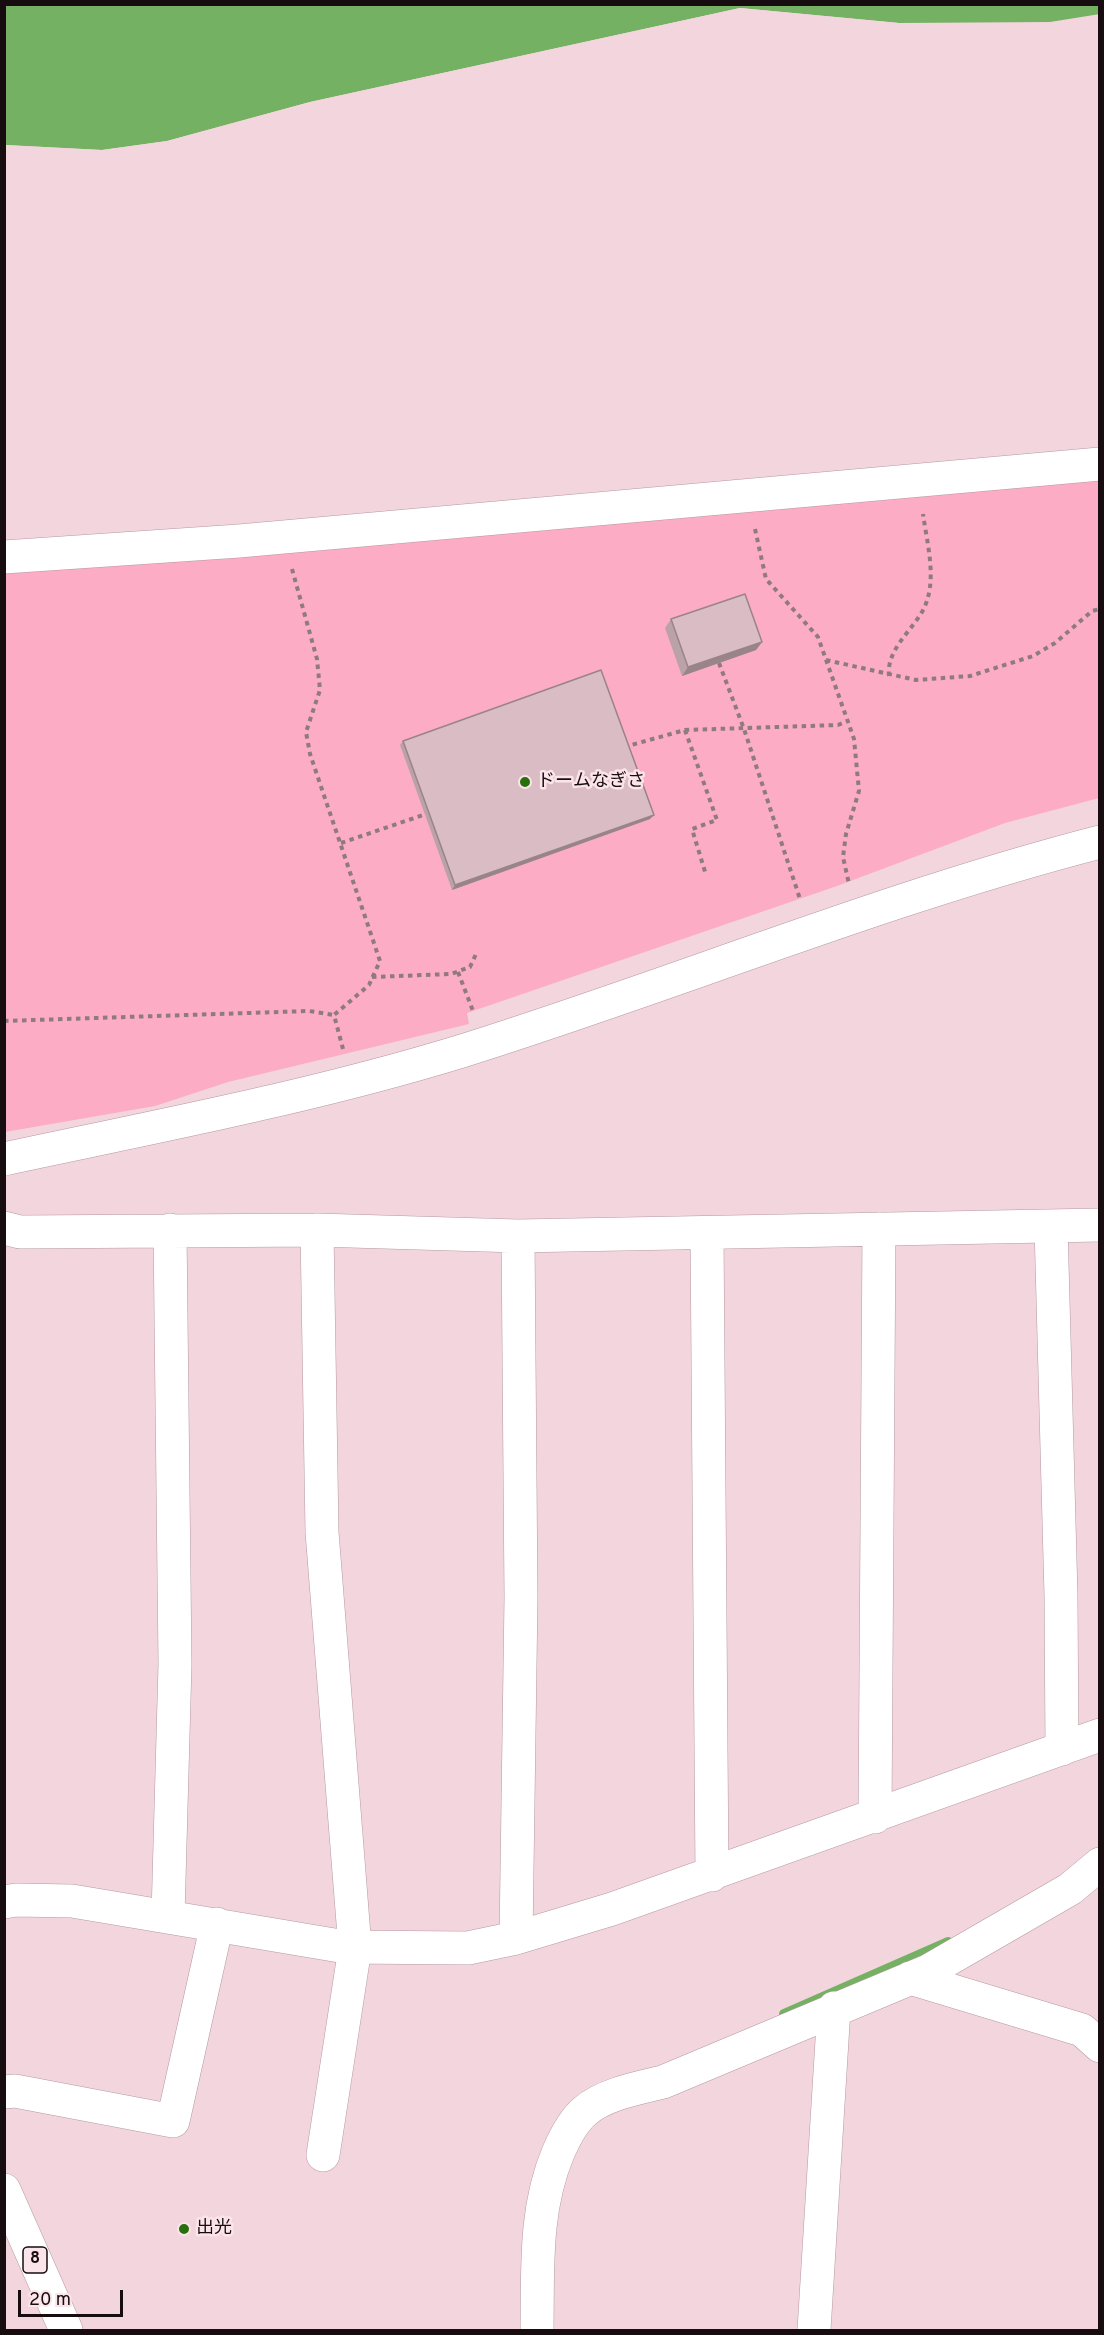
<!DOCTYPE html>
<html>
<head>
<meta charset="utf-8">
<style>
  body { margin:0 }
  #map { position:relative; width:1104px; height:2335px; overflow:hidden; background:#f3d5dd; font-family:Overpass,sans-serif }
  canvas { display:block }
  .frame { position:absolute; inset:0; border:6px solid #170d10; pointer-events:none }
  .scale { position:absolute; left:18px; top:2290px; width:105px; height:27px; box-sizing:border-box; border:3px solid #170d10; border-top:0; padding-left:8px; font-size:18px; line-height:21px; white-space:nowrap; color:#170d10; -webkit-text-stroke:4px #fce4eb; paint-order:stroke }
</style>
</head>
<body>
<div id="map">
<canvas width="1104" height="2335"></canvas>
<div class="frame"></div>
<div class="scale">20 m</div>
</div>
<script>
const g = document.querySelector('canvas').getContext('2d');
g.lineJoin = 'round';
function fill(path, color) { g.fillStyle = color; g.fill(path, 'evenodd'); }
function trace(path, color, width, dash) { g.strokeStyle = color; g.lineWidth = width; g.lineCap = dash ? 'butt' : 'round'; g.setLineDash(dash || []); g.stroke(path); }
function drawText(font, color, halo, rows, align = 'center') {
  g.font = font + ' Overpass,"Noto Sans JP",sans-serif'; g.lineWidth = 5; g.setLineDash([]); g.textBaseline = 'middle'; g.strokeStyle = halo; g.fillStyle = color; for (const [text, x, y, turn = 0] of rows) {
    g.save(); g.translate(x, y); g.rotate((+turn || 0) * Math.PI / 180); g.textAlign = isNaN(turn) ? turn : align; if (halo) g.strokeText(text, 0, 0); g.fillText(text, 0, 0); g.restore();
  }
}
const green = new Path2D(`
  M1099 473V798L1005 823 837 886 473 1011 467 1013 469 1024 228 1082 155 1106 5 1132V573Z`);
const water = new Path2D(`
  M1099 4 1100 14 1050 22 899 23 740 8 310 102 167 141 102 150 5 145 4 5Z`);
const pier = new Path2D(`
  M740 8 899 23 898 26 741 11 311 104 168 144 102 153 4 148 5 145 102 150 167 141 310 102Z`);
const stream = new Path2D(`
  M784 2014 948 1942`);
const path = new Path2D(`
  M755 529 766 579 818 637 854 739 859 791 846 834 843 857 849 884
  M292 569 317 659 320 690 306 732 310 754 380 961 369 985 334 1015 343 1049
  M826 660 916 680 970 676 1033 656 1055 643 1092 611 1100 609
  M719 663 744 729 800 899
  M889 676C886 648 915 629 925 606 937 578 927 543 923 514
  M685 730 717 820 692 829 706 875
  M624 747 685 730 838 725 848 721
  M341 843 429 813
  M458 972 473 1011
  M372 977 451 974 470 967 476 954
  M4 1021 309 1011 334 1015`);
const minor = new Path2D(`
  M4 557 239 541 1100 464
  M4 1159C158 1126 312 1097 462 1051 676 984 883 898 1100 842
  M1051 1226 1061 1596 1062 1749
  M4 1228 20 1232 317 1230 518 1236 1100 1225
  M317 1230 322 1532 355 1948 323 2155
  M707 1233 712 1875
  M875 1817 879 1229
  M4 1902 16 1900 72 1901 346 1947 468 1948 516 1938 612 1909 1100 1735
  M168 1916 175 1664 170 1230
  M516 1938 521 1598 518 1236
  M910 1978 1082 2030 1100 2046
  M4 2092 15 2091 173 2121 217 1924
  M537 2330C538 2270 534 2210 558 2153 564 2139 573 2121 585 2111 605 2094 638 2088 663 2082L928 1971 1070 1889 1100 1864
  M814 2330 834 2008`);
const highway = new Path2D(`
  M4 2190 66 2330`);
const wall = new Path2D(`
  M671 619 762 642 756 650 682 676 665 628Z
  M403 741 654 815 650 819 452 890 400 745Z`);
const shadedWall = new Path2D(`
  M762 642 756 650 682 676 688 667Z
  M654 815 650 819 452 890 455 885Z`);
const building = new Path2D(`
  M745 594 762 642 688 667 671 619Z
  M601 670 654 815 455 885 403 741Z`);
const markers = [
  [525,782,6,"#296f0c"],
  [184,2229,6,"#296f0c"]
];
const shields = [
  [35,2260,24]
];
const shieldNames = [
  ["8",35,2260]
];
const poiNames = [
  ["ドームなぎさ",537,782],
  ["出光",196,2229]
];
fill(green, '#fcacc4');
fill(water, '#74b163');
fill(pier, '#f3d5dd');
trace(stream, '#74b163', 10);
trace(minor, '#b599a0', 34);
trace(highway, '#b599a0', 34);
trace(path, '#8f7a80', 4, [4.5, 4.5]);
trace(minor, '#fff', 33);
trace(highway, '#fff', 33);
fill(wall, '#bba2a9');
fill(shadedWall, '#988489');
fill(building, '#d9bcc4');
trace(building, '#988489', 1.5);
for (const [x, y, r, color] of markers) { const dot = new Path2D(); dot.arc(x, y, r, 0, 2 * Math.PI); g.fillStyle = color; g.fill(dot); trace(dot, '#fce4eb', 2); }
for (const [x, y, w] of shields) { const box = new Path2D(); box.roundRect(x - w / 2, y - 13, w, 26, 4.5); g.fillStyle = '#fce4eb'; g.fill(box); trace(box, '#170d10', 1.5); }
drawText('bold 16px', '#170d10', null, shieldNames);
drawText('18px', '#170d10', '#fce4eb', poiNames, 'left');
</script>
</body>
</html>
